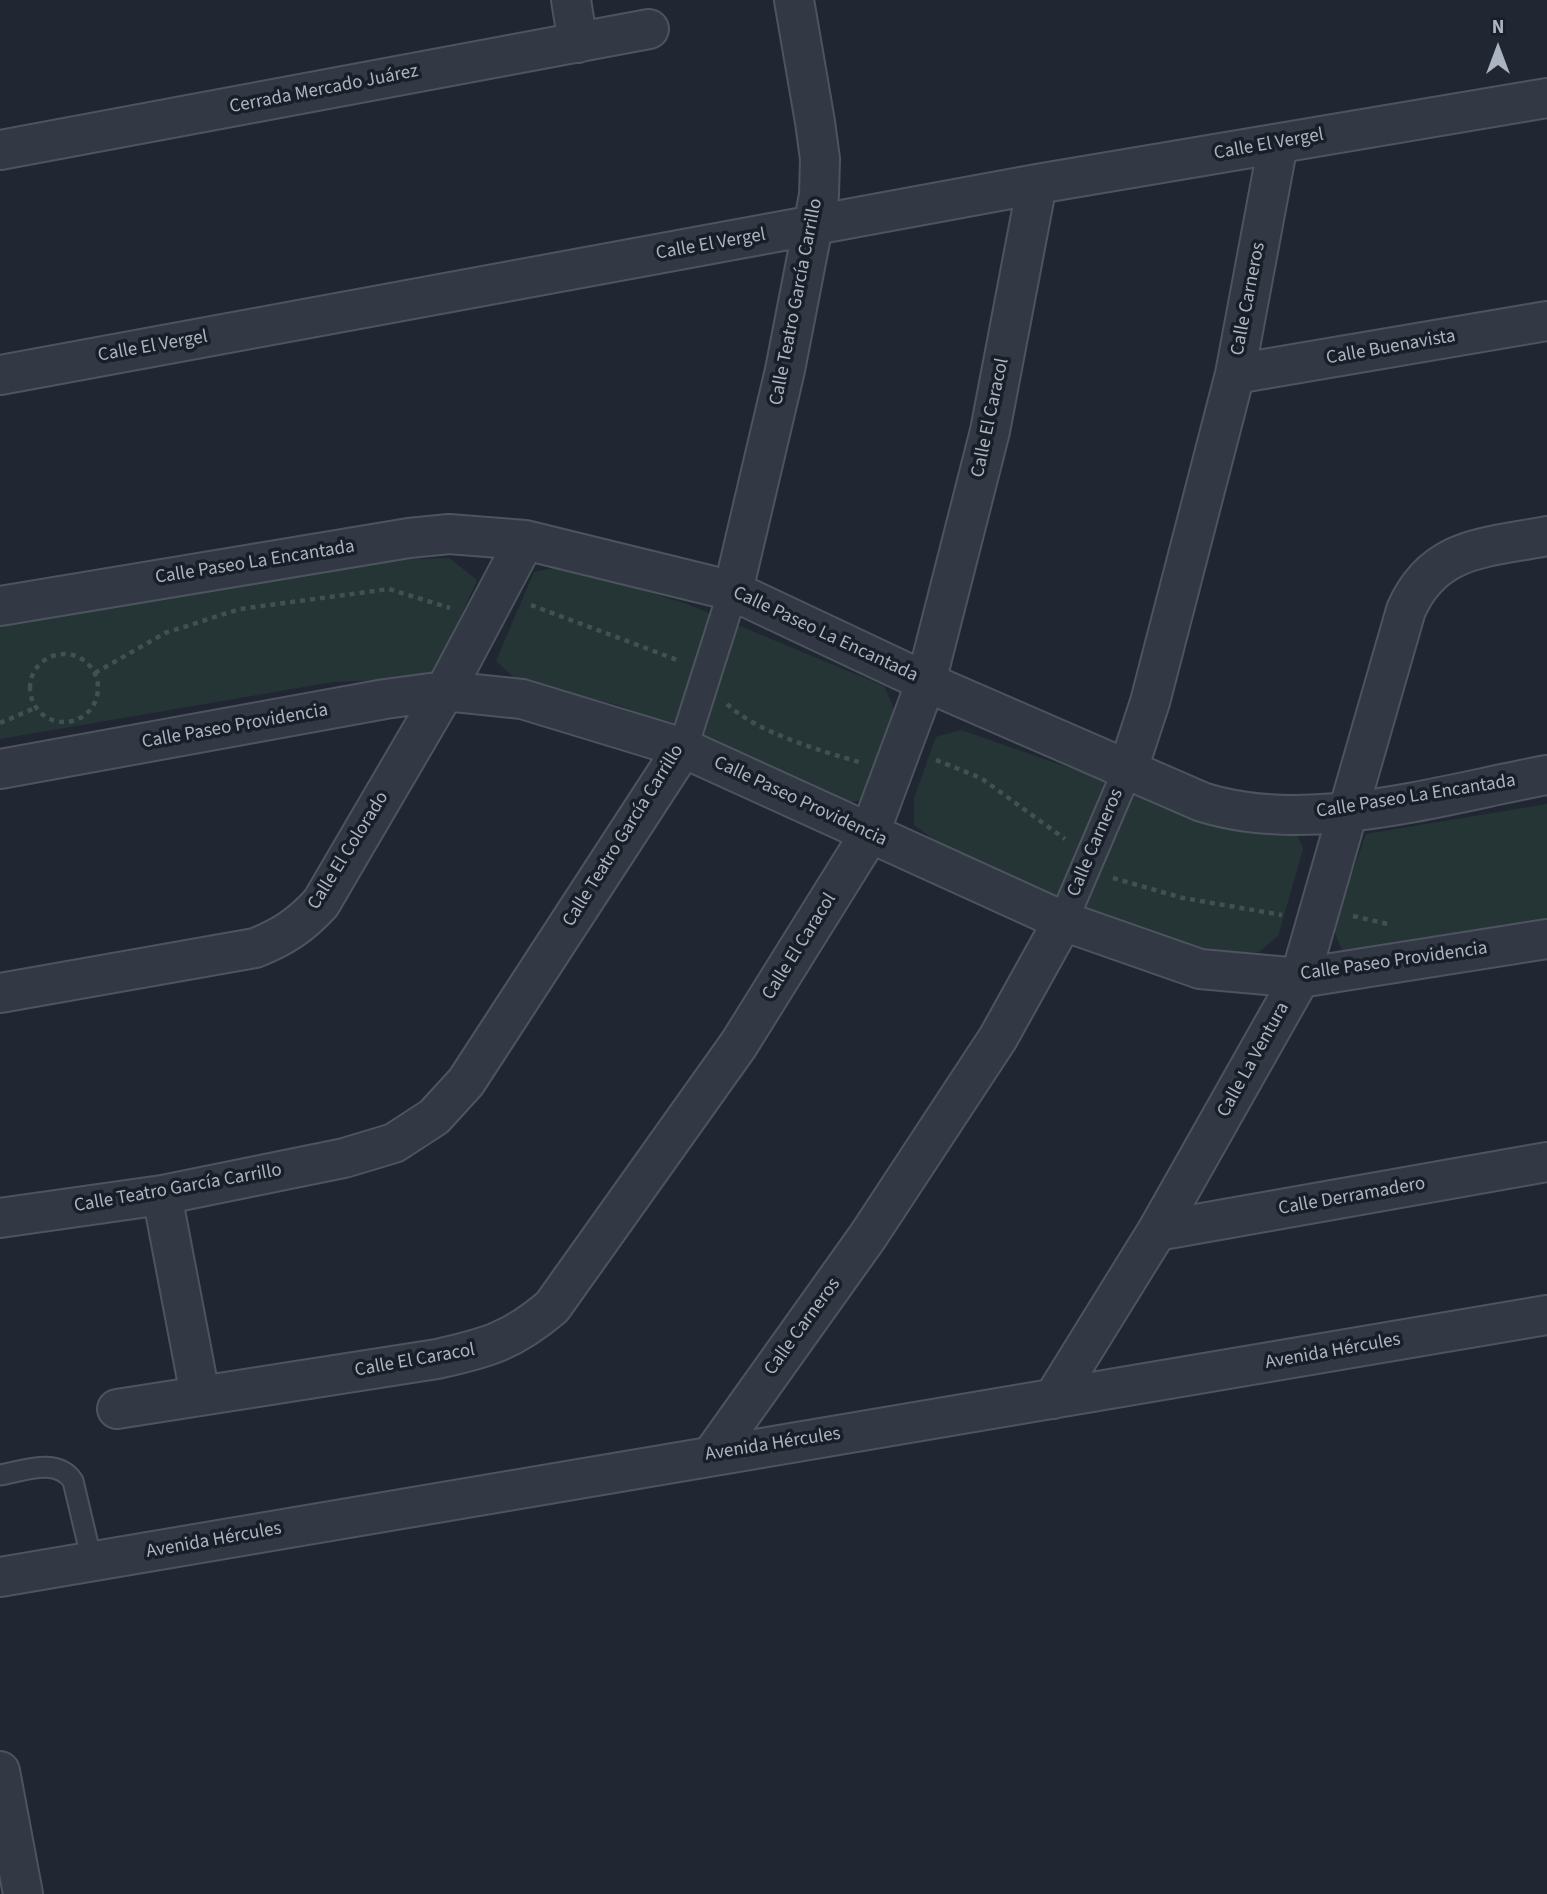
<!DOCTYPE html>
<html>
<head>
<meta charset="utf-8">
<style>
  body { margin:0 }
  #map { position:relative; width:1547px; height:1894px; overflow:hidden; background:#202733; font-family:"Source Sans 3",sans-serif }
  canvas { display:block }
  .north { position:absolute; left:1463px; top:14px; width:70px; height:70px; -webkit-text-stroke:5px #191f28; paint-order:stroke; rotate:0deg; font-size:19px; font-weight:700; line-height:28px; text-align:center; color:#adb4c1 }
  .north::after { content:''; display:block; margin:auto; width:24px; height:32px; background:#adb4c1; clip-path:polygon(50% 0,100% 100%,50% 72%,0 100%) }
</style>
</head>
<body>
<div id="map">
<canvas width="1547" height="1894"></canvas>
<div class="north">N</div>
</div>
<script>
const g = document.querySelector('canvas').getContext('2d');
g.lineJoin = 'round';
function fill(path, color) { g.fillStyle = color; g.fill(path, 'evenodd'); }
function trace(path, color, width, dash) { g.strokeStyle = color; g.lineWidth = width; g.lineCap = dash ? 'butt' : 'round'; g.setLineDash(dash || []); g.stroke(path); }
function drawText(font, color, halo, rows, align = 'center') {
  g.font = font + ' "Source Sans 3",sans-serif'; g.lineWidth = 7; g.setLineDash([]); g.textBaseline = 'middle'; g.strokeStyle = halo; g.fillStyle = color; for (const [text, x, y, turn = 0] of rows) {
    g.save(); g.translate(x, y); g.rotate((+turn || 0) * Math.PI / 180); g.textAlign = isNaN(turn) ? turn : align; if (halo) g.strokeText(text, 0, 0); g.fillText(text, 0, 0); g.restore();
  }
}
const green = new Path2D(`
  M449 558 477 580 433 678 333 682 0 739V625L353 561Z
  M564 566 687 604 884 686 895 711 862 800 835 805 736 757 618 705 520 683 496 661 534 572Z
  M961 730 1199 813 1295 830 1303 849 1278 936 1259 952H1193L966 863 914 825V798L936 737Z
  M1547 804V920L1344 955 1333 928 1366 834Z`);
const path = new Path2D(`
  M531 605 680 661
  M30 688a34 34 0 1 1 68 0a34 34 0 1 1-68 0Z
  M95 673 165 633 240 609 389 589 450 608
  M727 704C756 732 821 751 859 762
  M0 723 35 708
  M936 760 981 778 1065 839
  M1113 878 1183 898 1282 915
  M1353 916 1392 925`);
const service = new Path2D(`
  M0 1475C24 1471 57 1457 73 1481L92 1561`);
const pedestrian = new Path2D(`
  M683 748 733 591
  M1063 921 1128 769`);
const minor = new Path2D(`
  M571 0 578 43
  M0 150 649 29
  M1235 374 1547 321
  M0 375 1037 184 1547 98
  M733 591 785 370 819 195 820 159 815 122 794 0
  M0 606 409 538 449 534 525 540 733 591 926 682 1202 802C1309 836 1439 795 1547 775
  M0 769 385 699 445 691 522 699 683 748 1063 921 1200 969 1300 978 1547 939
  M1128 769 1150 702 1235 374 1278 144
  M0 993 255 948C283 937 301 925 321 903L445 691 525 540
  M162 1195 200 1395
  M0 1218 162 1195 344 1158 394 1143 434 1117 466 1082 683 748
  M1157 1231 1547 1162
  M1053 1399 1157 1231 1300 978 1406 610C1434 546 1486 548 1547 536
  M117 1409 437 1359C487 1348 512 1341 552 1307L739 1044 869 835 926 682 990 431 1037 184
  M712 1455 868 1236 998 1038 1063 921
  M0 1577 1547 1315`);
const tertiary = new Path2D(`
  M0 1771 23 1894`);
const streetNames = [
  ["Cerrada Mercado Juárez",324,90,-11],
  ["Calle El Vergel",1269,145,-10],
  ["Calle El Vergel",711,245,-10],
  ["Calle Carneros",1249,299,-79],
  ["Calle Teatro García Carrillo",797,302,-79],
  ["Calle El Vergel",153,347,-10],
  ["Calle Buenavista",1391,348,-10],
  ["Calle El Caracol",991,418,-78],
  ["Calle Paseo La Encantada",255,563,-9],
  ["Calle Paseo La Encantada",825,635,25],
  ["Calle Paseo Providencia",235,727,-10],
  ["Calle Paseo La Encantada",1416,797,-9],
  ["Calle Paseo Providencia",800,802,25],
  ["Calle Teatro García Carrillo",624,836,-58],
  ["Calle Carneros",1096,843,-67],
  ["Calle El Colorado",349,851,-58],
  ["Calle El Caracol",800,947,-58],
  ["Calle Paseo Providencia",1394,962,-8],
  ["Calle La Ventura",1254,1060,-61],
  ["Calle Teatro García Carrillo",178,1189,-10],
  ["Calle Derramadero",1352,1197,-10],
  ["Calle Carneros",803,1327,-54],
  ["Avenida Hércules",1333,1352,-10],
  ["Calle El Caracol",415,1361,-10],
  ["Avenida Hércules",773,1445,-9],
  ["Avenida Hércules",214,1541,-10]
];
fill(green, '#253536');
trace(service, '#4e545f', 23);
trace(pedestrian, '#4e545f', 32);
trace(minor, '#4e545f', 42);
trace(tertiary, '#4e545f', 42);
trace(path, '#415054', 4.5, [5, 5]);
trace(service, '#333944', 19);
trace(pedestrian, '#333944', 28);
trace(minor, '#333944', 38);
trace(tertiary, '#333944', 38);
drawText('19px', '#adb4c1', '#191f28', streetNames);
</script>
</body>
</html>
